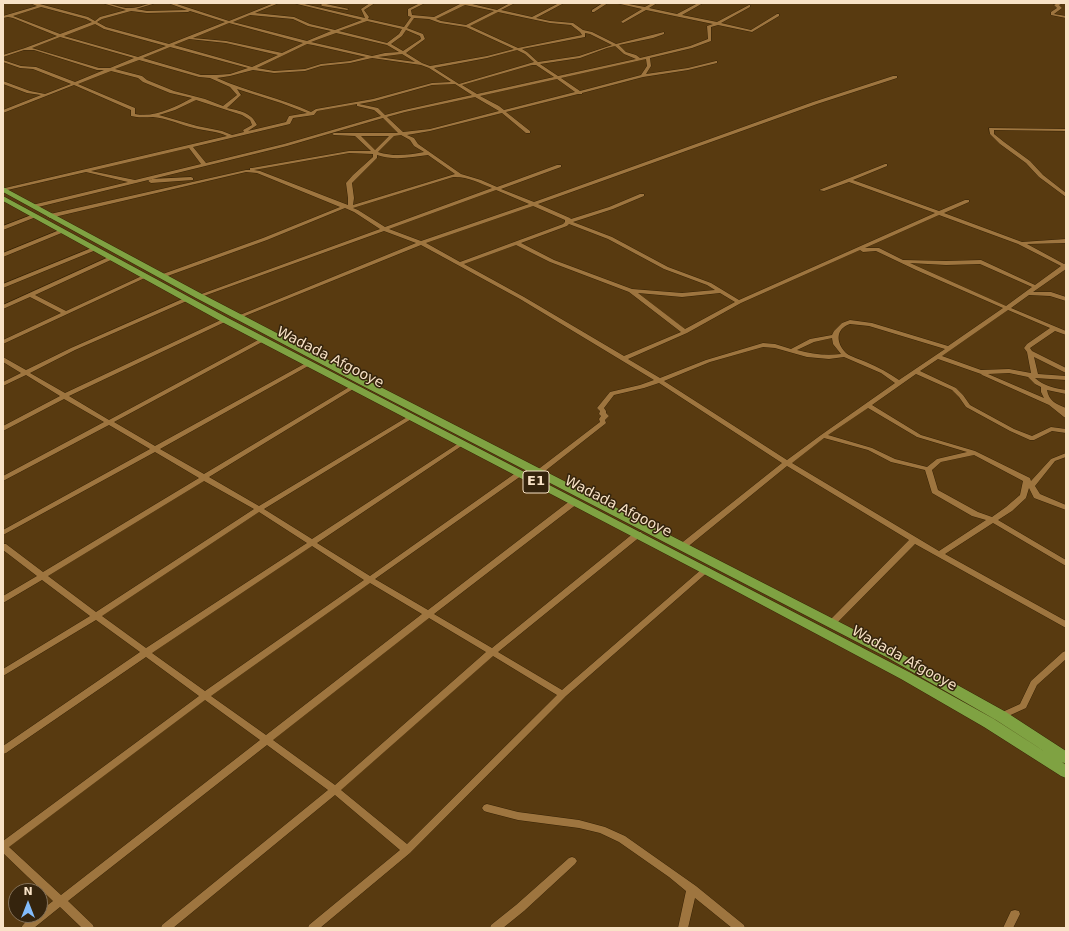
<!DOCTYPE html>
<html>
<head>
<meta charset="utf-8">
<style>
  body { margin:0 }
  #map { position:relative; width:1069px; height:931px; overflow:hidden; background:#583a10; font-family:"DejaVu Sans",sans-serif }
  canvas { display:block }
  .frame { position:absolute; inset:0; border:4px solid #f8e2c6; pointer-events:none }
  .north { position:absolute; left:8px; top:883px; width:40px; height:40px; box-sizing:border-box; background:#35240d; border:1px solid #837057; border-radius:50%; rotate:0deg; font-size:11px; font-weight:700; line-height:16px; text-align:center; color:#f8e2c6 }
  .north::after { content:''; display:block; margin:auto; width:14px; height:18px; background:#83bcfb; clip-path:polygon(50% 0,100% 100%,50% 72%,0 100%) }
</style>
</head>
<body>
<div id="map">
<canvas width="1069" height="931"></canvas>
<div class="frame"></div>
<div class="north">N</div>
</div>
<script>
const g = document.querySelector('canvas').getContext('2d');
g.lineJoin = 'round';
function trace(path, color, width, dash) { g.strokeStyle = color; g.lineWidth = width; g.lineCap = dash ? 'butt' : 'round'; g.setLineDash(dash || []); g.stroke(path); }
function fill(path, color) { g.fillStyle = color; g.fill(path, 'evenodd'); }
function drawText(font, color, halo, rows, align = 'center') {
  g.font = font + ' "DejaVu Sans",sans-serif'; g.lineWidth = 3; g.setLineDash([]); g.textBaseline = 'middle'; g.strokeStyle = halo; g.fillStyle = color; for (const [text, x, y, turn = 0] of rows) {
    g.save(); g.translate(x, y); g.rotate((+turn || 0) * Math.PI / 180); g.textAlign = isNaN(turn) ? turn : align; if (halo) g.strokeText(text, 0, 0); g.fillText(text, 0, 0); g.restore();
  }
}
const minor = new Path2D(`
  M30 3H36L88 17 95 21 100 17 126 10 102 3C112 3 122 9 131 8 139 8 147 3 156 3L136 9 147 11 187 10 168 3H174L229 21 274 3H279L255 13 294 17 310 24 335 30 362 20 293 3H300L365 18 361 9 370 3H375L364 10 369 17 368 19 404 27 411 17 408 16V9L420 3H425L411 10 412 15 434 17 460 4 458 3H468L497 10 510 3H515L501 10 532 17 559 3H564L536 18 550 21 573 23 583 30 592 32 616 44 664 32V34L653 38 619 45 626 52 636 55 640 58 690 46 708 39 707 26 713 24 646 10 623 23 621 22 622 21 642 9 616 3H623L645 7 652 3H657L649 8 677 14 698 3H703L682 15 717 22 749 5H750V7L721 23 751 30 777 14H779V16L752 32 718 25 711 27V41L692 48 650 58 651 66 646 74 688 68 716 61H717V63L688 70 643 77 582 93V94H578L506 112 530 131V133H526L502 113 430 131 407 135 414 138 418 144 461 174 481 180 497 187 557 165H561V167L501 189 534 202 813 102 893 76H897V78L817 104 538 204 570 218 571 219 609 207 640 194H644V196L613 209 573 222 612 237 668 267 711 283 739 300 935 213 849 182 824 191 819 190 885 164H887V166L853 180 939 211 965 200H969V202L944 213 1022 242 1066 239V243L1027 244 1064 264 1066 263V269L1033 292H1051L1066 297V301L1050 296 1029 295 1011 308 1066 331V335L1055 331 1030 348 1032 351 1066 368V373L1034 357 1038 374 1066 376V380L1035 378C1044 386 1054 388 1066 390V394L1047 390C1049 401 1056 404 1066 408V412H1065L1066 413V418L1064 417 1049 405 982 375 981 374 938 359 920 371 956 388 963 395 970 405 1014 429 1032 436 1051 427 1066 429V433L1052 431 1034 440H1030L1010 431 966 407 959 397 952 390 916 374 872 405 921 435 975 451 1030 478 1031 481 1051 459 1066 453V457L1055 461 1035 486 1040 494 1066 505V510L1034 498 1029 488 1026 498 1012 511 998 520 1066 560V566L993 523 945 554 1066 621V628L915 544 835 625H829L828 623 829 621 909 540 787 466 685 549H679L678 547 679 545 782 463 659 383 644 388 614 395 604 408 606 411V413L609 416 605 420 606 423 605 424 540 475H536L534 473 536 471 600 422 599 419 601 416 599 414 600 411 597 408 610 392 640 385 654 380 520 299 421 245 240 318H236L235 317 416 243 384 231 201 297 199 298 196 296 380 229 354 212 345 208 267 240 162 278 159 276 160 275 263 238 340 207 257 173 246 172 50 218 47 216 50 214 246 170H250V168H252L349 151H371L355 136 334 135 332 134 334 133H398L383 118 287 146 34 208 32 207V205L128 182 86 172 3 191V189L5 188 227 136C217 131 205 131 194 128 181 125 167 118 153 117 145 117 139 118 131 116V110L74 85 3 113V110L41 95 27 93 3 84V81L30 91 45 94 71 84 33 69 20 68 3 62V60L21 66 36 67 75 82 104 70H97L34 50H24L3 57V55L25 48 57 36 13 18 8 17 3 18V16L37 6ZM465 5 494 11 466 25 441 21 436 19ZM41 7 86 19 92 22 60 34 13 16ZM131 11 147 13 188 12 190 11 225 22 169 44 106 27 97 22 102 19ZM498 12 550 23 571 25 580 32 582 35 518 48 470 26ZM250 15 293 19 308 26 331 31 307 41 233 22ZM414 18 429 19 440 23 466 27 514 49 487 56 430 66 422 63 406 53 425 39 423 34 407 28ZM367 21 402 29 399 34 387 43 339 31ZM229 23 303 43 282 53 226 41 193 38ZM95 24 104 29 166 46 138 57 64 36ZM406 30 420 36 421 39 403 51 391 44 402 36ZM336 33 387 45 399 52 385 53 372 56 311 42ZM585 33 590 34 612 45 579 56 538 62 527 52 522 49 585 37ZM60 37 134 58 110 68H99L32 48ZM189 39 226 43 278 55 252 67 174 45ZM307 44 313 45 366 57 350 61 321 64 305 69 274 71 257 68ZM615 46 624 54 636 59 558 76 540 64 580 58 607 48ZM170 47 248 68 230 74 216 75H201L143 58ZM517 50 525 54 534 62 459 84 434 68 487 58ZM402 54 415 62 378 57ZM372 58 421 65 429 68 451 82 432 83 373 99 316 109 311 112C281 98 248 92 217 78L230 76 253 70 274 73 305 71 321 66 350 63ZM646 59 647 66 641 75 580 91 561 78ZM139 60 199 77 210 78 230 87 237 95 223 106 205 99 174 91 147 80 142 76 115 69ZM532 65H536L554 77 477 94 462 85ZM111 71 138 78 143 82 170 93 192 98C175 107 155 118 135 114V108L78 84ZM557 79 575 92 504 110 499 106 480 96ZM455 84 472 95 404 110 385 115 378 108 359 104 375 101 432 85ZM237 89 281 103 307 113 289 116 286 122 248 131 257 125C251 112 240 111 227 108L241 95ZM475 97 499 111 430 129 403 132 387 117 405 112ZM196 100 242 115 250 120 252 125 243 130 244 132 232 135 222 131 197 126 159 115 175 110ZM357 104V106L374 110 381 116 284 144 206 163 193 147 290 124 293 118 314 115 317 111ZM401 135 410 140 414 146 424 152C408 155 394 157 378 152L394 136ZM361 136H389L375 150ZM189 148 201 164 135 180 91 171ZM349 153 373 154V157L353 175 346 183 348 198V205L260 171 254 170ZM377 155C395 161 411 157 428 155L455 174 353 205 354 198 352 183 377 158ZM453 177C466 176 480 183 492 188L385 227 358 210 353 208ZM496 190 529 204 421 241 389 229ZM533 206 565 220V222L563 224 460 262 426 243ZM939 215 1018 244 1061 266 1035 285 981 260 946 261 903 260 879 248H865ZM569 224 608 239 664 269 707 285 715 290 682 293 632 289 554 260 521 243 567 226ZM516 245 550 262 629 292 681 332 624 356 524 297 464 264ZM860 250 863 252 876 251 916 270 1003 308 948 346 872 323 850 320 842 323 834 331 832 335 810 339 791 349 775 344 763 343 706 360 660 378 628 359 687 333 741 303ZM910 263 946 265 980 264 1032 287 1006 306ZM638 293 682 297 720 293 735 302 685 329ZM1008 310 1050 328 1027 344 1024 348 1027 352 1031 373 1009 369 981 370 942 356ZM850 324 869 326 945 349 899 380C889 373 878 367 866 362 860 359 851 357 846 353 836 343 835 329 850 324ZM832 338 833 344 841 354C826 356 812 354 797 350L814 342ZM763 347 775 348 807 357 829 359 844 357 881 373 895 383 821 435 787 460 664 381 710 362ZM1009 373 1028 377 1035 384 1041 387V392L1044 398 988 374ZM868 408 917 437 967 452 937 459 927 467 895 459 872 448 828 435ZM824 438 868 450 891 462 925 470 932 493 972 516 986 520 939 551 792 463ZM974 455 1023 481 1020 495 1006 507 992 517 978 512 938 490 932 470 941 462Z
  M323 3H328L326 4 349 9 347 10 322 6 321 5Z
  M603 3H608L594 12H592V10Z
  M1058 3H1063L1059 5 1062 8 1054 14 1066 16V18L1051 15V12L1057 8 1054 5Z
  M989 128 1066 129V131L994 130V134L1004 142 1030 161 1043 175 1066 193V197L1039 177 1026 163 1000 144 990 134Z
  M191 177 193 178V180L151 183 148 181 151 179Z
  M34 214 36 215V217L3 230V226Z
  M62 229 65 231 64 232 3 257V253Z
  M94 247 96 248V250L3 288V284Z
  M111 256 114 258 113 259 35 295 66 311 144 275 146 274 149 276 3 344V340L61 313 30 297 3 309V305Z
  M187 297 189 298V300L75 350 30 373 65 393 223 319H227L228 320 227 321 69 396 109 420 260 339H264L265 340 264 341 114 422 155 446 306 363H310L311 364 310 365 160 449 204 474 351 386H355L356 387 355 388 209 477 259 506 409 416H413L414 417 413 418 264 509 312 539 459 443H463L464 444 463 445 317 543 370 576 517 472H521L523 474 521 476 375 579 428 610 571 500H577L578 502 577 504 434 614 492 648 635 532H641L642 534 641 536 498 652 562 690 703 568H709L710 570 566 696 410 853 320 928H308L309 925 400 850 335 795 173 928H161L162 925 328 790 267 745 68 901 93 925 94 928H82L60 907 34 928H21C24 922 33 915 40 915V911L53 901 3 853V841L199 696 146 657 6 753 3 754V746L140 652 96 620 3 676V669L90 616 42 580 3 603V596L37 576 3 550V544H6L43 572 199 478 155 452 3 535V530L150 449 109 425 3 481V476L104 422 64 399 3 431V426L60 396 26 375 3 386V382L21 373 3 362V357L26 370 71 348ZM204 481 254 509 96 612 48 576ZM259 512 307 543 146 648 102 616ZM312 546 364 580 205 691 152 653ZM370 583 422 614 266 735 211 696ZM429 618 486 652 335 785 273 740ZM493 656 557 695 407 844 341 790ZM205 700 260 740 61 895 9 847Z
  M1066 651V659L1037 685 1026 708 1004 718 1001 719 998 718 997 716 998 714 1020 704 1031 681 1063 652Z
  M487 804 518 812 579 820 605 827 625 836 696 886 744 925 745 928H732L695 898 688 928H678L686 891 669 877 619 842 600 833 579 828 518 820 487 812 484 811 482 808 484 805Z
  M572 857 575 858 577 861 575 864 524 911 503 928H490L491 925 516 905 569 858Z
  M1015 910 1019 911 1020 914 1013 928H1003L1011 911Z`);
const trunk = new Path2D(`
  M3 187 202 294 365 379 898 652 1006 712 1066 751V764L1062 762 1066 765V778L1061 776 984 727 901 679 702 573 222 322 3 201V196L228 318 911 673 994 719 1050 755 996 720 888 658 357 383 196 298 3 192Z`);
const shields = [
  [536,482,26]
];
const shieldNames = [
  ["E1",536,482]
];
const streetNames = [
  ["Wadada Afgooye",330,358,27],
  ["Wadada Afgooye",618,507,27],
  ["Wadada Afgooye",904,659,29]
];
trace(minor, '#372306', 1);
trace(trunk, '#372306', 1);
fill(minor, '#9e753f');
fill(trunk, '#7fa242');
for (const [x, y, w] of shields) { const box = new Path2D(); box.roundRect(x - w / 2, y - 11, w, 22, 3); g.fillStyle = '#35240d'; g.fill(box); trace(box, '#f8e2c6', 1); }
drawText('bold 13px', '#f8e2c6', null, shieldNames);
drawText('14px', '#f8e2c6', '#35240d', streetNames);
</script>
</body>
</html>
